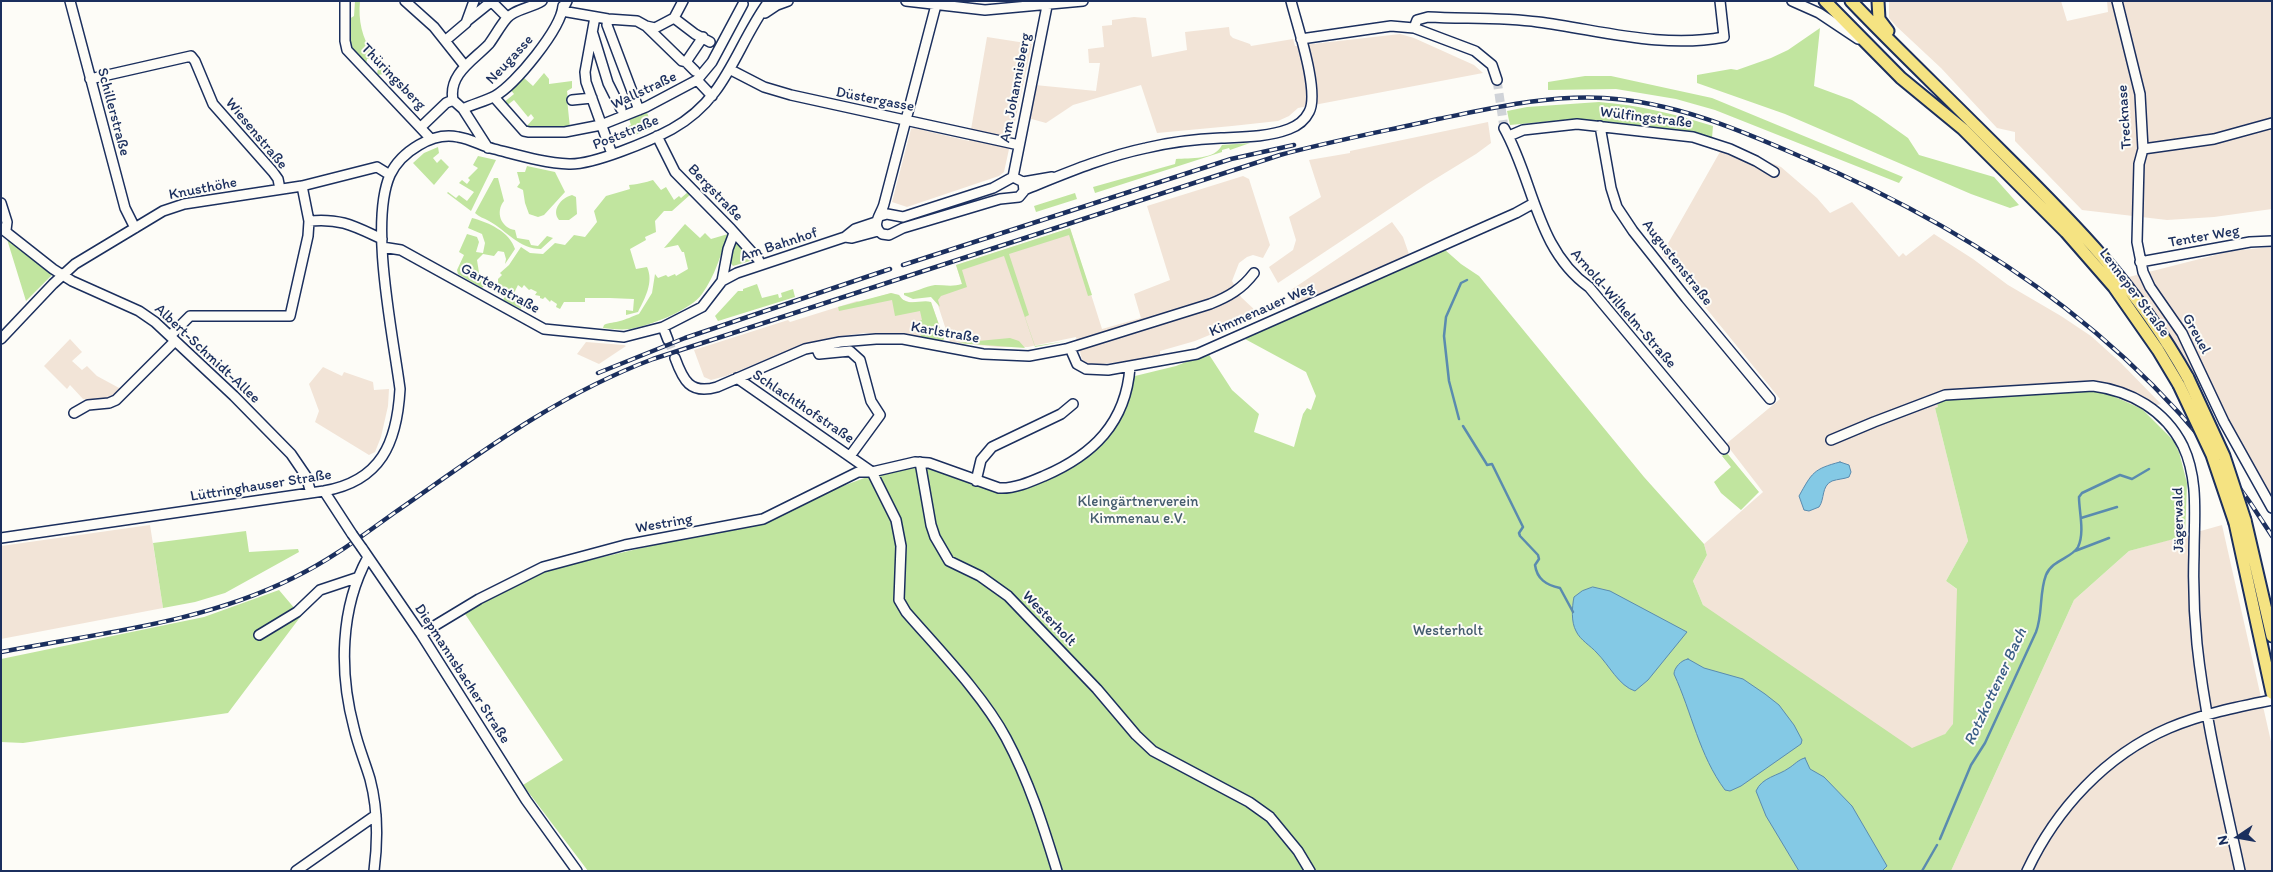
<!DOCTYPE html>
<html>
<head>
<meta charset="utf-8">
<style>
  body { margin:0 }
  #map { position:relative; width:2273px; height:872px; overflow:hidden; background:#fdfcf7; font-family:Itim,sans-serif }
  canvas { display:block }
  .frame { position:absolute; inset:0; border:2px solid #1b2f5e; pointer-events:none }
  .north { position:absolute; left:2213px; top:812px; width:50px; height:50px; -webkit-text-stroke:4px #fdfcf7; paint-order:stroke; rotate:258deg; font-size:14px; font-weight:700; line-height:20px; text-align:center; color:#1b2f5e }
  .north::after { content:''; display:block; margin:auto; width:18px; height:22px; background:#1b2f5e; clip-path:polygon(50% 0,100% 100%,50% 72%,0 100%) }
</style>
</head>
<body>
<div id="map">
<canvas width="2273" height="872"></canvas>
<div class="frame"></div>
<div class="north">N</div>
</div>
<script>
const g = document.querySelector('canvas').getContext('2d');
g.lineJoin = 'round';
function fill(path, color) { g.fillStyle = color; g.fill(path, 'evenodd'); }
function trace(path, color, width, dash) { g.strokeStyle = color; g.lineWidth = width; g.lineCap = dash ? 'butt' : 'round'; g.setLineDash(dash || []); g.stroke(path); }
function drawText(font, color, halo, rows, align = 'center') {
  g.font = font + ' Itim,sans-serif'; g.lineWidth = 4; g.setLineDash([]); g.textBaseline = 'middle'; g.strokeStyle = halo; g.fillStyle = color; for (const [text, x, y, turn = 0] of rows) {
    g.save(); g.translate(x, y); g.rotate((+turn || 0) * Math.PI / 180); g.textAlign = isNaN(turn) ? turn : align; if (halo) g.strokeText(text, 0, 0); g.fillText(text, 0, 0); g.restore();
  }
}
const built = new Path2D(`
  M1889 1H2061L2067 21 2108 12 2107 1H2272V209L2214 217 2167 220 2082 210 2015 141V132L1997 128 1941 68 1896 26 1889 18Z
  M1134 17 1146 18 1152 57 1187 50 1185 32 1229 27 1230 35 1233 38 1250 44 1251 46 1293 39 1295 46 1400 34 1414 38 1474 65 1483 73 1298 108 1289 116 1278 121 1232 126 1157 133 1141 85 1073 105 1046 123 1028 118 1035 85 1096 91 1100 63H1089L1088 49 1104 47 1102 26 1112 25V20Z
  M987 37 1032 44 1004 172 999 176 907 207 892 202 911 129 914 128 969 141Z
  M1488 122 1491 143 1476 154 1427 184 1278 283 1269 267 1293 250 1296 240 1289 217 1321 197 1309 160 1350 153V151Z
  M1725 143 1781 167 1817 198 1830 213 1852 202 1899 257 1903 253 1906 256 1934 234 1973 259 2008 285 2061 316 2091 336 2121 363 2161 404 2142 409 2104 392 1935 408 1968 541 1946 581 1962 593 1960 718 1940 739 1908 761 1706 612 1693 581 1707 555 1704 544 1763 492 1726 444 1780 399 1662 254Z
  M1243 176 1249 179 1270 245 1263 258 1253 255 1247 257 1239 263 1232 281 1241 297 1258 313 1251 318 1195 341 1160 351V357L1095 365 1083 363 1076 337 1028 347H998L950 342 934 293 962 284 956 265 1070 228 1102 329 1141 318 1134 294 1170 280 1147 206Z
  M1392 222 1403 237 1410 257 1296 305 1291 290Z
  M2272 247V499L2250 463 2227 415 2204 391 2150 309 2125 278 2231 251Z
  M891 293 899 295 903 300 909 302H931L944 339 942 341 896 334 864 333 835 337 801 345 726 376 711 380 704 377 694 350 788 320 790 322 857 301 860 302Z
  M70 339 82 352 72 361 82 370 87 366 97 376 121 389 113 396 100 401 83 399 70 385 67 389 44 366Z
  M586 342 624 345 626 346 599 364 577 354Z
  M323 367 342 376 344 372 373 382 374 390 389 389 388 406 381 437 375 452 369 455 315 422 319 411 309 384Z
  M150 525 163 608 1 639V546Z
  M2222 525 2272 746V871H1951L2074 600 2129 551Z`);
const green = new Path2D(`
  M355 1H360C358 20 362 38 373 54L377 56 391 73 377 75 378 68 370 59H367L366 65C350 48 348 42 349 19L354 16Z
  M1820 28 1814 86 1852 100 1877 116 1908 138 1919 155 1994 177 2019 205 2010 208 1971 194 1785 114 1697 83V75L1731 69 1737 70 1771 58 1788 50Z
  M544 73 549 79V84L572 81V88L567 91 568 99H567L570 128H525L534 118 531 114 528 117 514 100 506 106 503 103 514 94 509 88 519 83 517 81 523 77 533 86Z
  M1585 76H1611L1712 98 1903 177 1899 183 1715 110 1676 99 1616 89 1548 90V82Z
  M1599 102C1639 105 1675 114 1713 126L1712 138 1574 119 1510 125 1507 111 1527 107Z
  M646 110 653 128 630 137 626 127 631 125 629 119Z
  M1250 143 1230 150 1229 148 1222 150V152L1095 193 1093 187 1175 164 1176 159C1190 158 1215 160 1222 145Z
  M438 147 439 153 433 158 437 163 441 159 449 167 434 185 413 163 424 153Z
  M478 156 496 160 471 211 447 193 448 192 456 198 459 195 467 201 474 192 459 183 462 180 467 184 470 180 468 178 478 168 473 165Z
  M527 166 555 172 565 192 544 215 538 217 529 214 525 203 523 190 517 187 520 183 517 172H525Z
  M494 178H498L504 201C495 212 501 228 515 230L517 238 529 240 531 245 538 246 547 236 553 238 541 249C519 249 507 231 489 221 484 218 479 217 475 213Z
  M653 180 661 190 666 187 674 200 679 196 681 198 688 192 691 194 672 211H664L655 221 656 232 645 237 646 240 630 249 636 269 647 267C654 282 645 298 638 312L626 315V310L633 311 634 299C616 298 604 298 585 298V302H564L560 309 556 307 557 304 551 300 550 302 545 297 543 299 540 298V296L535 295 537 292 531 289 529 290 524 285 522 288 518 285 513 295 521 301V309L503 300 508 291 503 288 500 293 498 292V279L502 275 500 273 509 265 521 247 530 253 543 254 555 243 565 245 574 235 585 237 597 222 594 211 606 196 630 189 629 185C634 185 647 182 653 180Z
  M1075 193 1077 199 1036 212 1034 206Z
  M572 195 576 197 577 214 569 220H559C551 210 561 198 572 195Z
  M472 218C488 222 510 232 515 249L505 264 506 259 504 252 498 251 494 256 483 254 477 260 480 279H487L488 282 482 288 458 274 457 270 464 255 459 252 467 234 477 237 479 242 476 252 483 253 485 243 482 234 468 228Z
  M685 224 700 238 705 233 711 239 728 234C721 254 715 276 702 294 691 310 649 326 630 329 621 330 612 329 603 328L604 325C609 322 615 323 620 321 625 320 633 316 639 314L652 293 655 274 658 278 666 275 668 277 675 274 676 276 688 269 684 252H682L678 245 664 248Z
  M1070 228 1092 295 1088 296 1069 235 1009 254 1029 315 1025 317 1035 346 1066 341 1035 347 1004 256 962 270 967 287 941 296 938 300 940 307 931 297 913 299 904 295V293C915 293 925 286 935 285 944 285 953 287 962 284L956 265Z
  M6 236 54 273 26 301Z
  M738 243 751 258 750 261 733 266 730 262 735 244Z
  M1444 249 1461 264 1479 276 1644 477 1704 544 1707 555 1693 581 1703 605 1912 748 1945 734 1953 724 1957 589 1946 581 1968 541 1935 408 1938 407 1937 403 1943 397 2039 392H2104L2142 409 2173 440 2179 452 2187 483 2185 536 2129 551 2074 600 1951 871H588L523 785 563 760 463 611 534 573 771 518 840 487 878 473 915 466H929L976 485 1000 491 1089 455 1101 444 1116 427 1126 408 1135 376 1176 366 1208 353 1232 390 1259 414 1254 432 1294 447 1303 414 1307 408 1311 410 1316 396 1306 372 1245 339 1336 295Z
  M757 284 762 298 778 294 779 298 782 297 781 293 793 289 795 297 718 321 715 316 738 291H743V289Z
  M891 293 899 295C907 308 920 299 931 302L944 339 942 341 921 337 918 321 922 320 920 311 895 316 892 300 839 311 838 307Z
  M1010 338 1019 341 1025 348 957 343Z
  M1726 452 1759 492 1741 510 1721 493 1714 482 1731 467 1722 456Z
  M246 531 249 552 298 549 299 552 225 593 195 602 163 608 153 543Z
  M279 590 301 616 228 713 23 743 1 742V659L204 617Z`);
const water = new Path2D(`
  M1840 462 1849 465 1851 472 1849 477C1844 479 1838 479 1832 481 1821 486 1825 499 1819 507L1809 511 1804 510 1799 496C1812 473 1813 469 1840 462Z
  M1593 587 1610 591 1687 632 1648 680 1635 691C1619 686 1609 665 1597 653 1591 646 1580 640 1576 631 1571 622 1572 607 1574 597L1582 591Z
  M1688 659 1704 668 1743 679 1765 694 1779 705 1794 725 1802 740 1801 744 1741 786 1730 791 1725 790C1699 755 1692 713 1674 674 1674 668 1681 660 1688 659Z
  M1805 758 1810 769 1824 777 1852 806 1887 866 1882 871H1799L1766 816 1756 791C1762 777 1778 776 1789 768 1794 765 1799 759 1805 758Z`);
const stream = new Path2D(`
  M1459 419 1449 381 1444 336 1446 317 1461 283 1467 280
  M1463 426 1486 463 1487 465 1492 464 1523 527 1519 533 1520 536 1538 555 1539 559 1535 565C1537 579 1546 585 1560 588L1573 612
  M2081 518 2117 507
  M2075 551 2109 538
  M1940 839 1971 765 1985 743 2036 632C2043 614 2039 593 2046 575 2052 560 2072 558 2078 547 2085 532 2079 512 2079 497L2082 493 2120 475 2132 479 2149 469
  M1922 871 1937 845`);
const minorTunnel = new Path2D(`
  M1497 80 1504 128
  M668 340 675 358`);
const minor = new Path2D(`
  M70 1 125 208 135 228
  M345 1V41L347 50 431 139
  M405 1 434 27 465 66
  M567 1 562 11 608 19 637 21 646 26 682 61 686 62 695 71
  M906 1 985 10 1083 1
  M1792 1 1819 13 1858 39
  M2117 1 2140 94 2143 149 2139 164 2137 242 2143 272 2150 287 2182 333 2224 422 2272 508
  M492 2 507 17
  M765 13 777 5 788 1
  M595 17 585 72 586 82 612 154
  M674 18 695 34 710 42
  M674 18 683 1
  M608 19 607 25 639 110
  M467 21 492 1
  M646 26 655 28 674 18
  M1414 28 1417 20 1428 17C1464 19 1502 17 1538 22 1600 30 1662 49 1724 37L1720 1
  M593 34 608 83 621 109
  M1301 39 1391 26 1414 28 1475 51 1492 65 1497 80
  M446 40 466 23 474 1
  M686 62 703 37
  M731 70 764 87 791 95 1019 145
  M90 79 191 56 195 61 213 104 273 172 278 179 280 189
  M697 80 712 96
  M494 97 524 131 529 132H565L601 125 646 107 697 80 712 62 743 4
  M453 100C448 74 474 60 489 44 495 36 500 26 507 18 515 9 531 8 542 1
  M453 100 463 109 488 148
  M572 100 592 98
  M463 109C473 104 486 101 495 96 515 85 561 29 563 6
  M1600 126 1611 188 1617 207 1633 231 1686 298 1770 399
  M421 127 446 103 453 100
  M1504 128C1534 181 1536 249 1589 287L1724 449
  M657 136 675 172 731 229 758 259 761 265
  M1509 136 1523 130 1577 124 1693 137 1730 149 1756 161 1774 172
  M2143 149 2214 139 2272 123
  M1013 177 1048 1
  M1023 182 1052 177
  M1024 190C1064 174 1103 157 1146 148 1171 142 1196 139 1221 138 1243 137 1268 137 1289 129 1297 126 1305 120 1309 112 1320 92 1297 25 1291 1
  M1 203 7 222 6 230
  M880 216 887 214 903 217 993 188 1013 177 1023 182 1024 191 1019 197 1000 199 903 228 889 235 882 234C870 225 881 215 884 204L936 5
  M309 221C341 218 354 226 382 239
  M1 228 53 269 72 281 139 311 155 322 234 396 291 454 306 476 311 493
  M845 237 855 229 876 222
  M382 247 401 250 544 329 624 337 663 327 702 307 722 281 728 249 734 233
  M2140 262 2250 242 2272 241
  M722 281 737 273 845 237 852 238 878 231
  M663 327 668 340
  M170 336 190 316H290L308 236 309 221 302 186
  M1 339 53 284 75 264 163 211 184 204 302 186 377 167 390 175
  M816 347 819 354 850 351 860 360 871 401 880 415 850 456
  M1070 348 1077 364 1086 369 1108 370 1197 354 1516 213 1534 203
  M675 358C683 380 690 395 717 387L805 349 840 342 876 339H903L983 354 1029 356 1066 349 1210 304C1228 297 1242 289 1254 273
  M737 378 872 472 896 520 901 546 899 600 906 612C939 650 983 695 1006 738 1029 781 1043 825 1057 871
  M74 413 88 405 109 403 116 400 175 341
  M1831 440 1874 422 1945 395 2093 386C2131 391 2165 410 2183 446 2199 480 2194 517 2194 554 2193 584 2194 614 2197 644 2205 720 2224 796 2240 871
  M920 462 931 525 935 537 949 561 980 576 1008 596 1097 689 1136 735 1153 751 1249 802 1270 817 1298 851 1310 871
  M976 481 981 460 992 447 1061 414 1073 404
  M324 491 352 534
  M1 538 324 491C381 481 397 443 400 389 393 335 369 223 390 175 396 162 407 152 419 145 431 138 444 134 458 137 471 139 482 146 494 149 518 155 544 163 569 164 593 165 650 141 672 129 728 98 735 47 769 1
  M362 548 421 634 526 800 577 871
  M368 557C340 608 339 672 354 728 358 746 365 762 370 779 378 809 378 840 374 871
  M421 634 479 599 543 567 625 545 763 519 858 472H872L915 462 929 463 999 488C1014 489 1030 482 1044 476 1093 455 1126 423 1130 367
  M259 635 297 612 320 590 356 578
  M296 871 376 815
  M2027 871C2056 809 2106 755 2169 728 2202 714 2237 707 2272 700`);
const major = new Path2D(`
  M1825 1 1901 78 1963 129 2066 232 2114 287 2158 350 2179 385
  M1851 1C1892 44 1935 85 1977 127 2059 209 2130 274 2188 378
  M1878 1 1879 19 1888 31
  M2245 520 2272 636
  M2235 523 2272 693`);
const rail = new Path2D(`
  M903 265 1231 159 1294 145
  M598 373 685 338 890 269
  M1 652C99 633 203 623 293 578 329 561 362 536 394 513 479 454 555 396 653 359L1280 155C1332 141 1385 131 1438 119 1493 108 1547 95 1604 98 1673 102 1735 128 1797 155 1993 238 2158 353 2272 536`);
const minorBridge = new Path2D(`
  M352 534 362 548`);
const majorBridge = new Path2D(`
  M2188 378 2224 456 2245 520
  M2179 385 2212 455 2235 523`);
const streetNames = [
  ["Neugasse",510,60,-47],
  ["Thüringsberg",393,77,46],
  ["Am Johannisberg",1016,88,-79],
  ["Wallstraße",644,91,-25],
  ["Düstergasse",875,100,11],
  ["Schillerstraße",113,112,75],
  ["Trecknase",2125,117,-94],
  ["Wülfingstraße",1646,118,7],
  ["Poststraße",626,133,-22],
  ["Wiesenstraße",256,134,50],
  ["Knusthöhe",203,189,-11],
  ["Bergstraße",715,193,46],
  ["Tenter Weg",2204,237,-10],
  ["Am Bahnhof",779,245,-18],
  ["Augustenstraße",1677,263,52],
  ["Gartenstraße",500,289,29],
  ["Lenneper Straße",2134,293,53],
  ["Arnold-Wilhelm-Straße",1623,309,49],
  ["Kimmenauer Weg",1262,310,-24],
  ["Karlstraße",945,333,10],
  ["Greuel",2196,334,61],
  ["Albert-Schmidt-Allee",207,354,43],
  ["Schlachthofstraße",803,407,34],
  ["Lüttringhauser Straße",261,486,-9],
  ["Jägerwald",2179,520,-91],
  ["Westring",664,524,-10],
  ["Westerholt",1049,619,46],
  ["Diepmannsbacher Straße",462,674,57]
];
const parkNames = [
  ["Kleingärtnerverein",1138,502],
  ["Kimmenau e.V.",1138,519],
  ["Westerholt",1448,631]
];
const waterNames = [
  ["Rotzkottener Bach",1996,687,-65]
];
fill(built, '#f2e4d7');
fill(green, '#c1e59f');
fill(water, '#84c9e5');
trace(water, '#5a8baf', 1);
trace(stream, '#5a8baf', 2.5);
trace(minorTunnel, '#d0d3d8', 9, [9, 4.5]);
trace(minor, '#1b2f5e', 12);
trace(major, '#1b2f5e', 15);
trace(minor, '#fdfcf7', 9);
trace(major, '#f5e382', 11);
trace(rail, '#1b2f5e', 4.5);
trace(rail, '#fdfcf7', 2.5, [8]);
trace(minorBridge, '#1b2f5e', 12, []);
trace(majorBridge, '#1b2f5e', 15, []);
trace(minorBridge, '#fdfcf7', 9);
trace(majorBridge, '#f5e382', 11);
drawText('15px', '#1b2f5e', '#fdfcf7', streetNames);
drawText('15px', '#445c6e', '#fdfcf7', parkNames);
drawText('italic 16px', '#3a5d86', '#fdfcf7', waterNames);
</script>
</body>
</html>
